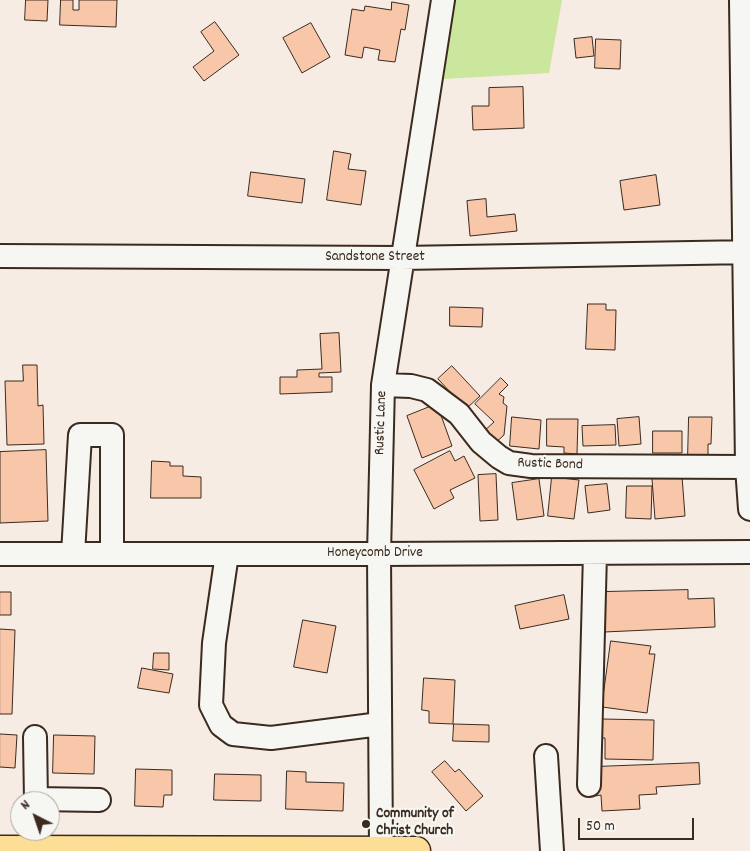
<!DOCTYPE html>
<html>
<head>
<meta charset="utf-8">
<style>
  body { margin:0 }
  #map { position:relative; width:750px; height:851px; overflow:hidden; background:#f6ece3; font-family:Dekko,sans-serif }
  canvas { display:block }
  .north { position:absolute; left:10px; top:791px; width:50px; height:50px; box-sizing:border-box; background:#f6f6f2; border:1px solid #aba49d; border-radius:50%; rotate:319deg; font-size:14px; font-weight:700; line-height:20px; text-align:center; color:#3b2a1e }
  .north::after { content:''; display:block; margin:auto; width:18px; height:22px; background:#3b2a1e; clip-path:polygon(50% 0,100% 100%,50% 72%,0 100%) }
  .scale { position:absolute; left:578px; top:818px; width:116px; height:22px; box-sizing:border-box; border:2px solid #3b2a1e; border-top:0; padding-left:6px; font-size:15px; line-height:18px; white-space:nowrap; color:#3b2a1e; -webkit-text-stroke:4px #f6f6f2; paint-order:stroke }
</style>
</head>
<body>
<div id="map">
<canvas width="750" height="851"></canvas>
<div class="north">N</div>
<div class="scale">50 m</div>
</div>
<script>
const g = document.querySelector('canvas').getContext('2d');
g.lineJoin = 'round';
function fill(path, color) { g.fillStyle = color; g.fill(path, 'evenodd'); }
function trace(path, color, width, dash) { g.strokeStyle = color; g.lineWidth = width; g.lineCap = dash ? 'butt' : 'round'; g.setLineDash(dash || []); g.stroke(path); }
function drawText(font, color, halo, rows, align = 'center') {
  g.font = font + ' Dekko,sans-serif'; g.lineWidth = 4.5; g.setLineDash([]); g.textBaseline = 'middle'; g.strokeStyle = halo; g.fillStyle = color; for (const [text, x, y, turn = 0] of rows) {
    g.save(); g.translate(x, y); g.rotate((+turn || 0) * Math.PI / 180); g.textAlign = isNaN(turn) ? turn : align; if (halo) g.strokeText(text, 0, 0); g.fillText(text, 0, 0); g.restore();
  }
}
const green = new Path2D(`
  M453 0H562L549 73 444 79Z`);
const building = new Path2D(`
  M26 0H48L47 21 25 20Z
  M61 0H73V10H79V0H117L116 27 60 25Z
  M392 2 409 5 405 30 401 29 395 62 378 60 380 50 364 47 362 58 345 55 352 9 364 11 365 6 391 10Z
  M215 22 239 55 204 81 193 67 214 51 201 32Z
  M311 23 330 57 302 73 283 38Z
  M592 37 594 56 576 58 574 39Z
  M596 39 621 40 620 69 595 68Z
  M523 87 524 128 473 130 472 106H489V88Z
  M334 151 351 154 348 169 366 171 361 205 327 200Z
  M251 172 305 179 302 203 248 196Z
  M656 175 660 205 624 210 620 181Z
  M486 199 487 217 515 214 517 231 470 236 467 201Z
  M588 304H606V310H616L615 350 586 349Z
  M450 307 483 308 482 327 450 326Z
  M339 333 341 372 319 373V377H332V392L280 394V377H297V370L322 369 320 334Z
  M23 365H37L38 406 43 405 44 444 7 445 5 381H23Z
  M452 366 480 396 466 409 438 379Z
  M501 378 508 385 499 394 504 397 503 403 507 406 504 435 494 444 483 432 494 422 475 404Z
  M437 404 452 446 422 458 407 416Z
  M512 417 541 420 539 449 510 446Z
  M639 417 641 444 619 446 617 419Z
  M689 417H712L711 444H708V457H688Z
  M547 419H578L577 454 564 453V447L547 446Z
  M615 425 616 445 583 446 582 426Z
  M653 431H682V453H653Z
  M46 450 48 521 0 523V452Z
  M450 451 455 461 464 456 475 478 450 490 454 498 434 509 414 470Z
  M152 461 170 462V466H183V476L201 477V498H151Z
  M496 474 498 520 480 521 478 475Z
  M682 476 685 516 655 519 652 479Z
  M552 477 579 480 574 519 548 516Z
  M539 479 544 516 517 520 512 483Z
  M607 484 610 510 588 513 585 486Z
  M627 486H652L651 519 626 518Z
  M688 590V599L714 598 715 627 604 632 603 592Z
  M0 592H11V615H0Z
  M564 595 569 619 520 629 515 606Z
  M303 620 336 626 327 673 294 667Z
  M0 629 15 630 12 714H0Z
  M611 641 651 646 649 654H655L647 713 602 707Z
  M154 653H169V670L153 669Z
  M142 668 173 674 169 693 138 688Z
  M424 678 455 680 453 724 429 723V711L422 710Z
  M601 719 654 720 653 760 605 759V738H601Z
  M454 724 489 725V742L453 741Z
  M0 734 17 735 15 768 0 767Z
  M54 735 95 736 94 774 53 773Z
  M445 761 455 772 459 769 483 796 466 811 432 772Z
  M699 763 700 784 656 787 657 794 639 795 640 809 602 811 601 795 595 796 594 767Z
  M136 769 172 770V795H164L163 807 135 806Z
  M287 771 306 772V782L344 783 343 811 286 809Z
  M215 774 261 775V801L214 800Z`);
const minor = new Path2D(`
  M741 0 747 467 750 509
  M0 256 402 258 750 252
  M383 385 411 386 427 390 459 414 481 442 499 457 509 463 531 466 747 467
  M0 554H379L750 552
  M73 554 80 435H112V554
  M227 554 214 643 211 705 221 725 233 734 271 738 380 724
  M35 737 36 801
  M546 756 552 851
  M589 785 595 553
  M36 799 99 800
  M36 831 37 850
  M381 850 379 554 383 385 443 0`);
const major = new Path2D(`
  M0 850 416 851`);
const markers = [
  [366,824,5,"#3b2a1e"]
];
const streetNames = [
  ["Sandstone Street",375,258],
  ["Rustic Lane",382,423,-88],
  ["Rustic Bond",550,465,2],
  ["Honeycomb Drive",375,554]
];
const poiNames = [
  ["Community of",376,815],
  ["Christ Church",376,832]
];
fill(green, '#cbe69d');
fill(building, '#f8c6a9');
trace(building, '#3b2a1e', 1);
trace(minor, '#3b2a1e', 26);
trace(major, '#3b2a1e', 31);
trace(minor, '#f6f6f2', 22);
trace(major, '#fdde96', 28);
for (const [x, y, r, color] of markers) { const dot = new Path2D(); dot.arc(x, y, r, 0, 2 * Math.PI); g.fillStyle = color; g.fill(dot); trace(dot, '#f6f6f2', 2); }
drawText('15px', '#3b2a1e', '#f6f6f2', streetNames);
drawText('bold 15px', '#3b2a1e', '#f6f6f2', poiNames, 'left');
</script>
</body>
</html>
